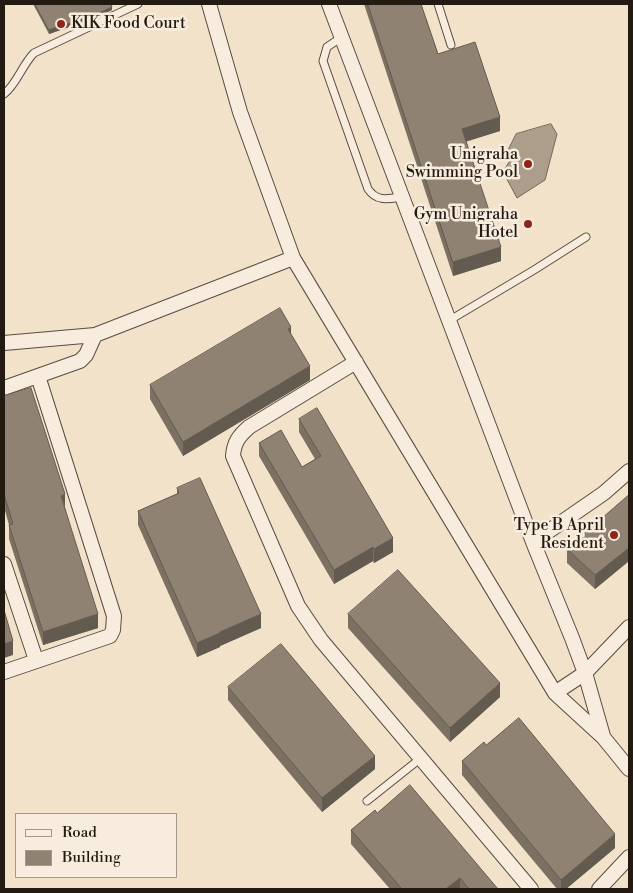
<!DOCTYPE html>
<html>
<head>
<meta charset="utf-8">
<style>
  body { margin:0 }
  #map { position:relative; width:633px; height:893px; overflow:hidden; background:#f3e2ca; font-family:"Libre Bodoni",serif }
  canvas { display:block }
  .frame { position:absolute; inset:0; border:5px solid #231a12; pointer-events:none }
  .legend { position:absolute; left:15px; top:813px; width:162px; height:65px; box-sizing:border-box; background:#f7ecdd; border:1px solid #a2988c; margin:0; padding:6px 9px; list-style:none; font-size:15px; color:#231a12 }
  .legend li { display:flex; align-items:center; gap:10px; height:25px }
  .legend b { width:25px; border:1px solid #a2988c }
</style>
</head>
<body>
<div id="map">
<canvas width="633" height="893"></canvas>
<div class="frame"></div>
<ul class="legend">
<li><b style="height:6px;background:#f7ecdd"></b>Road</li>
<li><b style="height:14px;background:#8f8272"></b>Building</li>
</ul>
</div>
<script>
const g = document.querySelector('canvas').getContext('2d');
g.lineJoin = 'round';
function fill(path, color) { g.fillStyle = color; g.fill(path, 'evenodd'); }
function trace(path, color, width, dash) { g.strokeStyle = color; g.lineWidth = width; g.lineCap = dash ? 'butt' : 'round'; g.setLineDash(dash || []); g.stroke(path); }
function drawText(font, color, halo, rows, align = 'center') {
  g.font = font + ' "Libre Bodoni",serif'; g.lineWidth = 5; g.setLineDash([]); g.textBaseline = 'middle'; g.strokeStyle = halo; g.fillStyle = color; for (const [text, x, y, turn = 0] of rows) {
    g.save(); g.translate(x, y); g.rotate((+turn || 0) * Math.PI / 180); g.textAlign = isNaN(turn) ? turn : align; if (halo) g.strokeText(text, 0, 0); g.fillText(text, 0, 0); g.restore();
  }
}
const water = new Path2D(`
  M551 124 557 134 545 180 517 198 503 172 512 157 508 150 516 134Z`);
const lane = new Path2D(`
  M438 4 451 45
  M342 37 327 47 323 61 368 189C377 202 388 199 402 197
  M4 94C17 84 22 65 34 53L138 4
  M450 320 534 270 586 237
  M367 801 421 758`);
const street = new Path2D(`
  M209 4 240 112 293 258 555 693 603 737 629 769
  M329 4 533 542 572 638 585 673 603 736
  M4 343 95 335 293 258
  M356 362 249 427C239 436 234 442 233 456L298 606 321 640 531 889
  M4 388 80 361 86 355 95 335
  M533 542 604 493 629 471
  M4 564 36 660
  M4 672 110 636 113 630 114 616 38 376
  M555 693 585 673 629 627
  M599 889 629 857`);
const wall = new Path2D(`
  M33 4H111L112 10 95 18 49 34Z
  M364 4H421L438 54 500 131 466 141 501 261 453 276Z
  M291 334 310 380 183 456 150 399V385Z
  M4 396 65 508 98 628 43 645 9 539V525L4 507Z
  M299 419 393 552 374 563 373 561 334 584 259 456V443L302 467 315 459 299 432Z
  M177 488 261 628 220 646V647L197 657 138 525V511L177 494Z
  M629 495V561L595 589 567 563V549Z
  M348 614 500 697 450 742 348 628Z
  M228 687 375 769 322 812 228 700Z
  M486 745 615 848 566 889H557L462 775V761Z
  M377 813 498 889H390L351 844V830Z`);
const shadedWall = new Path2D(`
  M112 7V10L95 18 49 34V30Z
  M500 117V131L462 143V129Z
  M501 247V261L453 276V262Z
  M291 327V341L288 329Z
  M310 366V380L183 456V442Z
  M65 494V508L61 496Z
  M393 538V552L374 563V549Z
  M373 547V561L334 584V570Z
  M629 548V561L595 589V575Z
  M98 614V628L43 645V632Z
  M261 614V628L220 646V647L197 657V643L220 632Z
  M13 641V655L4 658V644Z
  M500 683V697L450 742V728Z
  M375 756V769L322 812V798Z
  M615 834V848L566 889H561V880Z
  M460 878V889H446Z`);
const building = new Path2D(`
  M35 4H111L112 7 95 15 49 30Z
  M368 4H421L438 54 475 42 500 117 462 129 501 247 453 262Z
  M280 308 291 327 288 329 310 366 183 442 150 385Z
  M31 388 65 494 61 496 98 614 43 632 9 525 13 524 4 494V396Z
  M317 408 393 538 374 549 373 547 334 570 259 443 281 430 302 467 321 456 299 419Z
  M200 478 261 614 220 632V633L197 643 138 511 179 493 177 488Z
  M629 495V548L595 575 567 549Z
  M398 570 500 683 450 728 348 614Z
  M4 610 13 641 4 644Z
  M281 644 375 756 322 798 228 687Z
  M519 718 615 834 561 880 462 761 484 742 486 745Z
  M410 785 498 889H469L460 878 446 889H402L351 830 375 810 377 813Z`);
const markers = [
  [61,24,5,"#8f2418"],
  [528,164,5,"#8f2418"],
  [528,224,5,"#8f2418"],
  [614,535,5,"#8f2418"]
];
const poiNames = [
  ["KIK Food Court",71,24,"left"],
  ["Unigraha",518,155],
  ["Swimming Pool",518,173],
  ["Gym Unigraha",518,215],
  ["Hotel",518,233],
  ["Type B April",604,526],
  ["Resident",604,544]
];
fill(water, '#ac9e8b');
trace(water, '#75695b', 1);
trace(lane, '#574c40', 9);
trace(street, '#574c40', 16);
trace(lane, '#f7ecdd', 7);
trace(street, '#f7ecdd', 14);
fill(wall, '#7b7062');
fill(shadedWall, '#645b50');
fill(building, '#8f8272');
trace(building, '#645b50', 1);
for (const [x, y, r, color] of markers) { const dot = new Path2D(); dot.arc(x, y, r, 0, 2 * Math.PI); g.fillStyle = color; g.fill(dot); trace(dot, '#f7ecdd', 2); }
drawText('16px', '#231a12', '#f7ecdd', poiNames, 'right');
</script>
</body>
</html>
